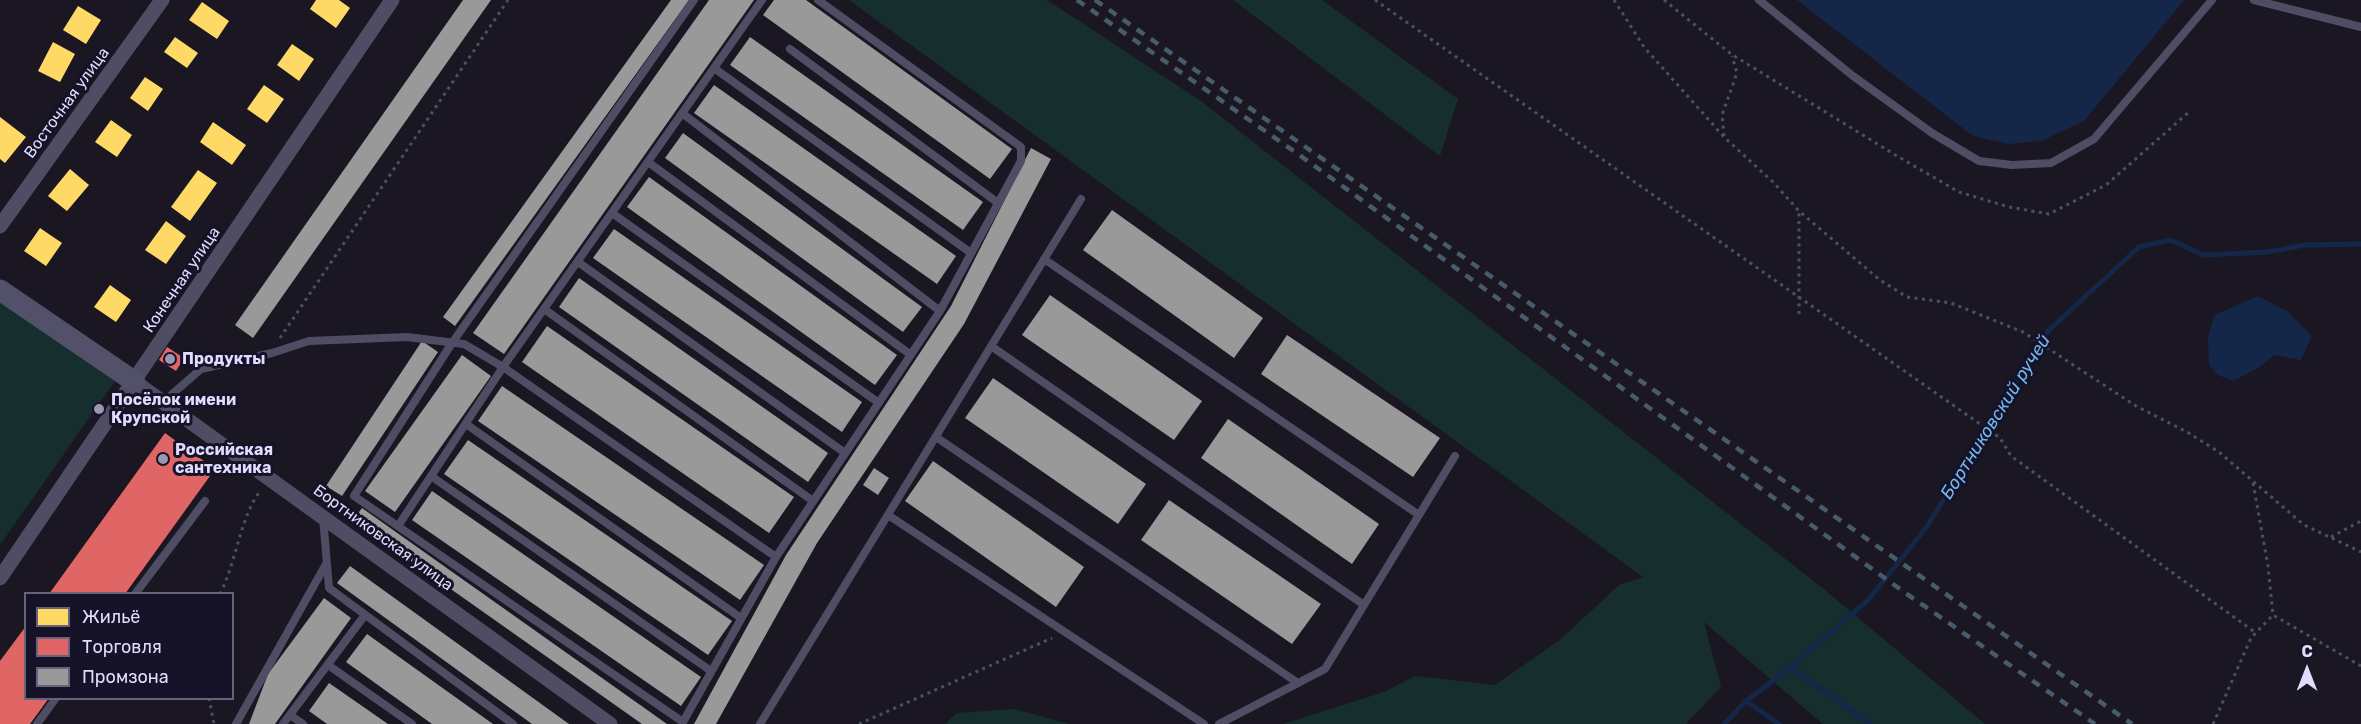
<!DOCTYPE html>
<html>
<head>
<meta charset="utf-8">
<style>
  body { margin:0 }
  #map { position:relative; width:2361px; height:724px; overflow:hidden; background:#1a1723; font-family:Rubik,sans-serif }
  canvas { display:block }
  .legend { position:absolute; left:24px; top:592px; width:210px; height:108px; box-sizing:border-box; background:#161228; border:2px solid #66637d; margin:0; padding:8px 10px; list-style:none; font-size:18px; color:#dfdcfd }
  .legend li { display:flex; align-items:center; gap:12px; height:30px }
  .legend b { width:30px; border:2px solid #66637d }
  .north { position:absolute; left:2277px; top:640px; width:60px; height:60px; -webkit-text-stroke:4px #161228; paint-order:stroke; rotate:0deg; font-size:16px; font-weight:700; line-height:24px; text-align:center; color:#dfdcfd }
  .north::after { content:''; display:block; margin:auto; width:21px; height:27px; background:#dfdcfd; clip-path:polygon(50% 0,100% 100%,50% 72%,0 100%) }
</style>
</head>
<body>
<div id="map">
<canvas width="2361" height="724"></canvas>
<ul class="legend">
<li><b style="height:16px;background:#ffd966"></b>Жильё</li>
<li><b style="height:16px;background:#e06666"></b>Торговля</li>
<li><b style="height:16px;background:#999"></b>Промзона</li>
</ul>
<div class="north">С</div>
</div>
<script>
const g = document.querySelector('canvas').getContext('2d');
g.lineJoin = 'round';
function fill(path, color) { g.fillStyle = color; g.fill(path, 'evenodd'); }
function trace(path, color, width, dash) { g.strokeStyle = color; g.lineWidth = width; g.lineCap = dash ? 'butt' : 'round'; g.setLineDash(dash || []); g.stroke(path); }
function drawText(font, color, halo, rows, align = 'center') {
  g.font = font + ' Rubik,sans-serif'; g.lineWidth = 6; g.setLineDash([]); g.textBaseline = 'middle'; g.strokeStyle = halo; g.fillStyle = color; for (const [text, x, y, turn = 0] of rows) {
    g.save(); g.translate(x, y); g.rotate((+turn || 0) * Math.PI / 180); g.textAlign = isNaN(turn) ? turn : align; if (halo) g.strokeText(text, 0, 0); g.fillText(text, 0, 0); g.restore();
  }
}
const green = new Path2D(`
  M849 0H1047L1201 101 1820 586 1985 724H1823L1704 622 1721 687 1686 724H1283L1384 692 1415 676 1495 685 1561 639 1619 585 1643 577Z
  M1233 0H1322L1458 99 1440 156Z
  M0 300 115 381 0 545Z
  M1014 709 1069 724H945L957 713Z`);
const water = new Path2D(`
  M1797 0H2184L2084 121 2041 141 2009 144 1973 136Z
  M2258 296 2287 311 2312 336 2301 360 2274 355 2260 367 2233 381 2218 375 2209 365 2208 338 2214 315Z`);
const homes = new Path2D(`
  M316 0H339L350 8 336 28 310 9Z
  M202 2 229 21 217 39 189 20Z
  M78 6 101 20 86 44 63 30Z
  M175 37 198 53 187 68 164 52Z
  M53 42 75 54 60 82 38 71Z
  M292 44 314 59 299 81 277 65Z
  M145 77 163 89 148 111 130 98Z
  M264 85 284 99 267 123 247 109Z
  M0 117 26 137 5 163 0 159Z
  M111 120 132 135 117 157 95 142Z
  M213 122 246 145 232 165 200 142Z
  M70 169 89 185 67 211 48 196Z
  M198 170 217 183 190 221 171 207Z
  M166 221 186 236 166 264 145 250Z
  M40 228 62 243 46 266 24 251Z
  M110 285 131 300 116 322 94 307Z`);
const shops = new Path2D(`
  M167 347 184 358 176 371 159 360Z
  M165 433 215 469 125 594H49Z
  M26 626V698H49L30 724H0V661Z`);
const industry = new Path2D(`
  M463 0H491L253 338 235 325Z
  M671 0H689L455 326 443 317Z
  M709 0H754L504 354 473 333Z
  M774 0H806L1012 149 990 179 763 15Z
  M750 37 983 202 963 230 730 65Z
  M714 85 956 256 937 284 694 113Z
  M683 133 922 307 903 332 665 158Z
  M1031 148 1051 159 964 324 817 543 716 724H694L786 555 951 306Z
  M649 177 897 355 875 385 627 207Z
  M1112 210 1263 318 1234 358 1083 250Z
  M614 229 862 402 842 432 593 258Z
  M579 278 828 453 808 482 559 307Z
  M1050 295 1202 401 1174 440 1022 335Z
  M547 326 794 497 769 533 522 362Z
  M1287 335 1440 438 1413 477 1261 374Z
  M422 341 438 352 342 496 326 486Z
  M462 355 491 376 395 512 365 491Z
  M993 378 1146 484 1118 524 965 418Z
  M502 386 764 565 740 600 478 421Z
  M1228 419 1379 524 1352 564 1201 458Z
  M468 440 732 621 708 655 444 474Z
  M933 461 1084 567 1056 607 905 501Z
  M874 468 889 478 878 495 863 485Z
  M432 491 701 677 681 706 412 520Z
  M1169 500 1321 604 1292 644 1141 540Z
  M362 508 667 724H642L353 520Z
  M350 566 569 724H532L337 583Z
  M324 598 351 618 275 724H249L268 674Z
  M367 634 493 724H432L346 662Z
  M329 683 388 724H327L309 711Z`);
const stream = new Path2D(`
  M1791 667 1870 724
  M1746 701 1779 724
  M1724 724 1746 701 1791 667 1868 600 1926 528 2048 331 2139 247 2171 240 2203 255 2267 252 2305 245 2361 244`);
const path = new Path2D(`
  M1375 0 2000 438 2011 456 2256 633
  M1614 0 1644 47 1724 137 1773 182 1799 211 1880 280 1907 297 1951 303 2023 332 2136 406 2187 432 2219 452 2304 525 2361 552
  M1664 0 1731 54 1897 156 1959 192 2009 207 2049 214 2106 185 2189 112
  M1724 136 1722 115 1737 73 1732 56
  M1799 314V211
  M280 338 508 0
  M2253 483 2268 566 2273 615 2361 666
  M2331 537 2361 521
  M220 594C237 560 239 521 260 491
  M209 698 214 724
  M859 724 1052 638
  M2213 724 2251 638 2273 615`);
const lane = new Path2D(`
  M694 0 452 343 354 496 683 722 776 557 940 311 1021 161V147L818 0
  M1759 0 1853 76 1932 133 1979 161 2012 165 2051 163 2094 139 2212 0
  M2254 0 2361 27
  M790 49 998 203
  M714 68 971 253
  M682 113 940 311
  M648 162 911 355
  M612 213 879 403
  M1044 259 1419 515
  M578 262 845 453
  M544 309 813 501
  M991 346 1364 605
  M163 402 201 369 272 353 309 341 407 337 464 344 503 367 776 557
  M466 424 741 618
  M936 437 1298 683
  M431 476 711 671
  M888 515 1204 724
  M323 517 329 588 513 724
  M398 526 503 367 762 0
  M135 594 205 501
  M328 665 412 724
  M290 715 303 724
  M37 724 56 698
  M236 724 326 564
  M283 724 365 615
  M760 724 1081 199
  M1219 724 1325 669 1455 456`);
const street = new Path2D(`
  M0 226 162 0
  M135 382 610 724
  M0 578 392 0`);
const secondary = new Path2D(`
  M0 290 135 382`);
const rail = new Path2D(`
  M1077 0 1298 154 1904 592 2095 724
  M1095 0 2132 724`);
const markers = [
  [170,359,6,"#9a97b1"],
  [99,409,6,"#9a97b1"],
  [163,459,6,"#9a97b1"]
];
const streetNames = [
  ["Восточная улица",67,103,-54],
  ["Конечная улица",182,280,-56],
  ["Бортниковская улица",383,538,36]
];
const poiNames = [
  ["Продукты",182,359],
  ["Посёлок имени",111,400],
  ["Крупской",111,418],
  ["Российская",175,450],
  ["сантехника",175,468]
];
const waterNames = [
  ["Бортниковский ручей",1996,417,-58]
];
fill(green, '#172e2f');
fill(water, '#142748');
fill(homes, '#ffd966');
fill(shops, '#e06666');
fill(industry, '#999');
trace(stream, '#142748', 5);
trace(path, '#495360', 3, [3, 4.5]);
trace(lane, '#4e4d63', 8);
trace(street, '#4e4d63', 15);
trace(secondary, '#525169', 21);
trace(rail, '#485b6a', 4.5, [9, 8]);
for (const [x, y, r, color] of markers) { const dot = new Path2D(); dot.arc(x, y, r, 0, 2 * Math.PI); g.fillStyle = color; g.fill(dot); trace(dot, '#161228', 2); }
drawText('16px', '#dfdcfd', '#161228', streetNames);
drawText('bold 16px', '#dfdcfd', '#161228', poiNames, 'left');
drawText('italic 18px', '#71b9f5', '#161228', waterNames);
</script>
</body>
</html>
